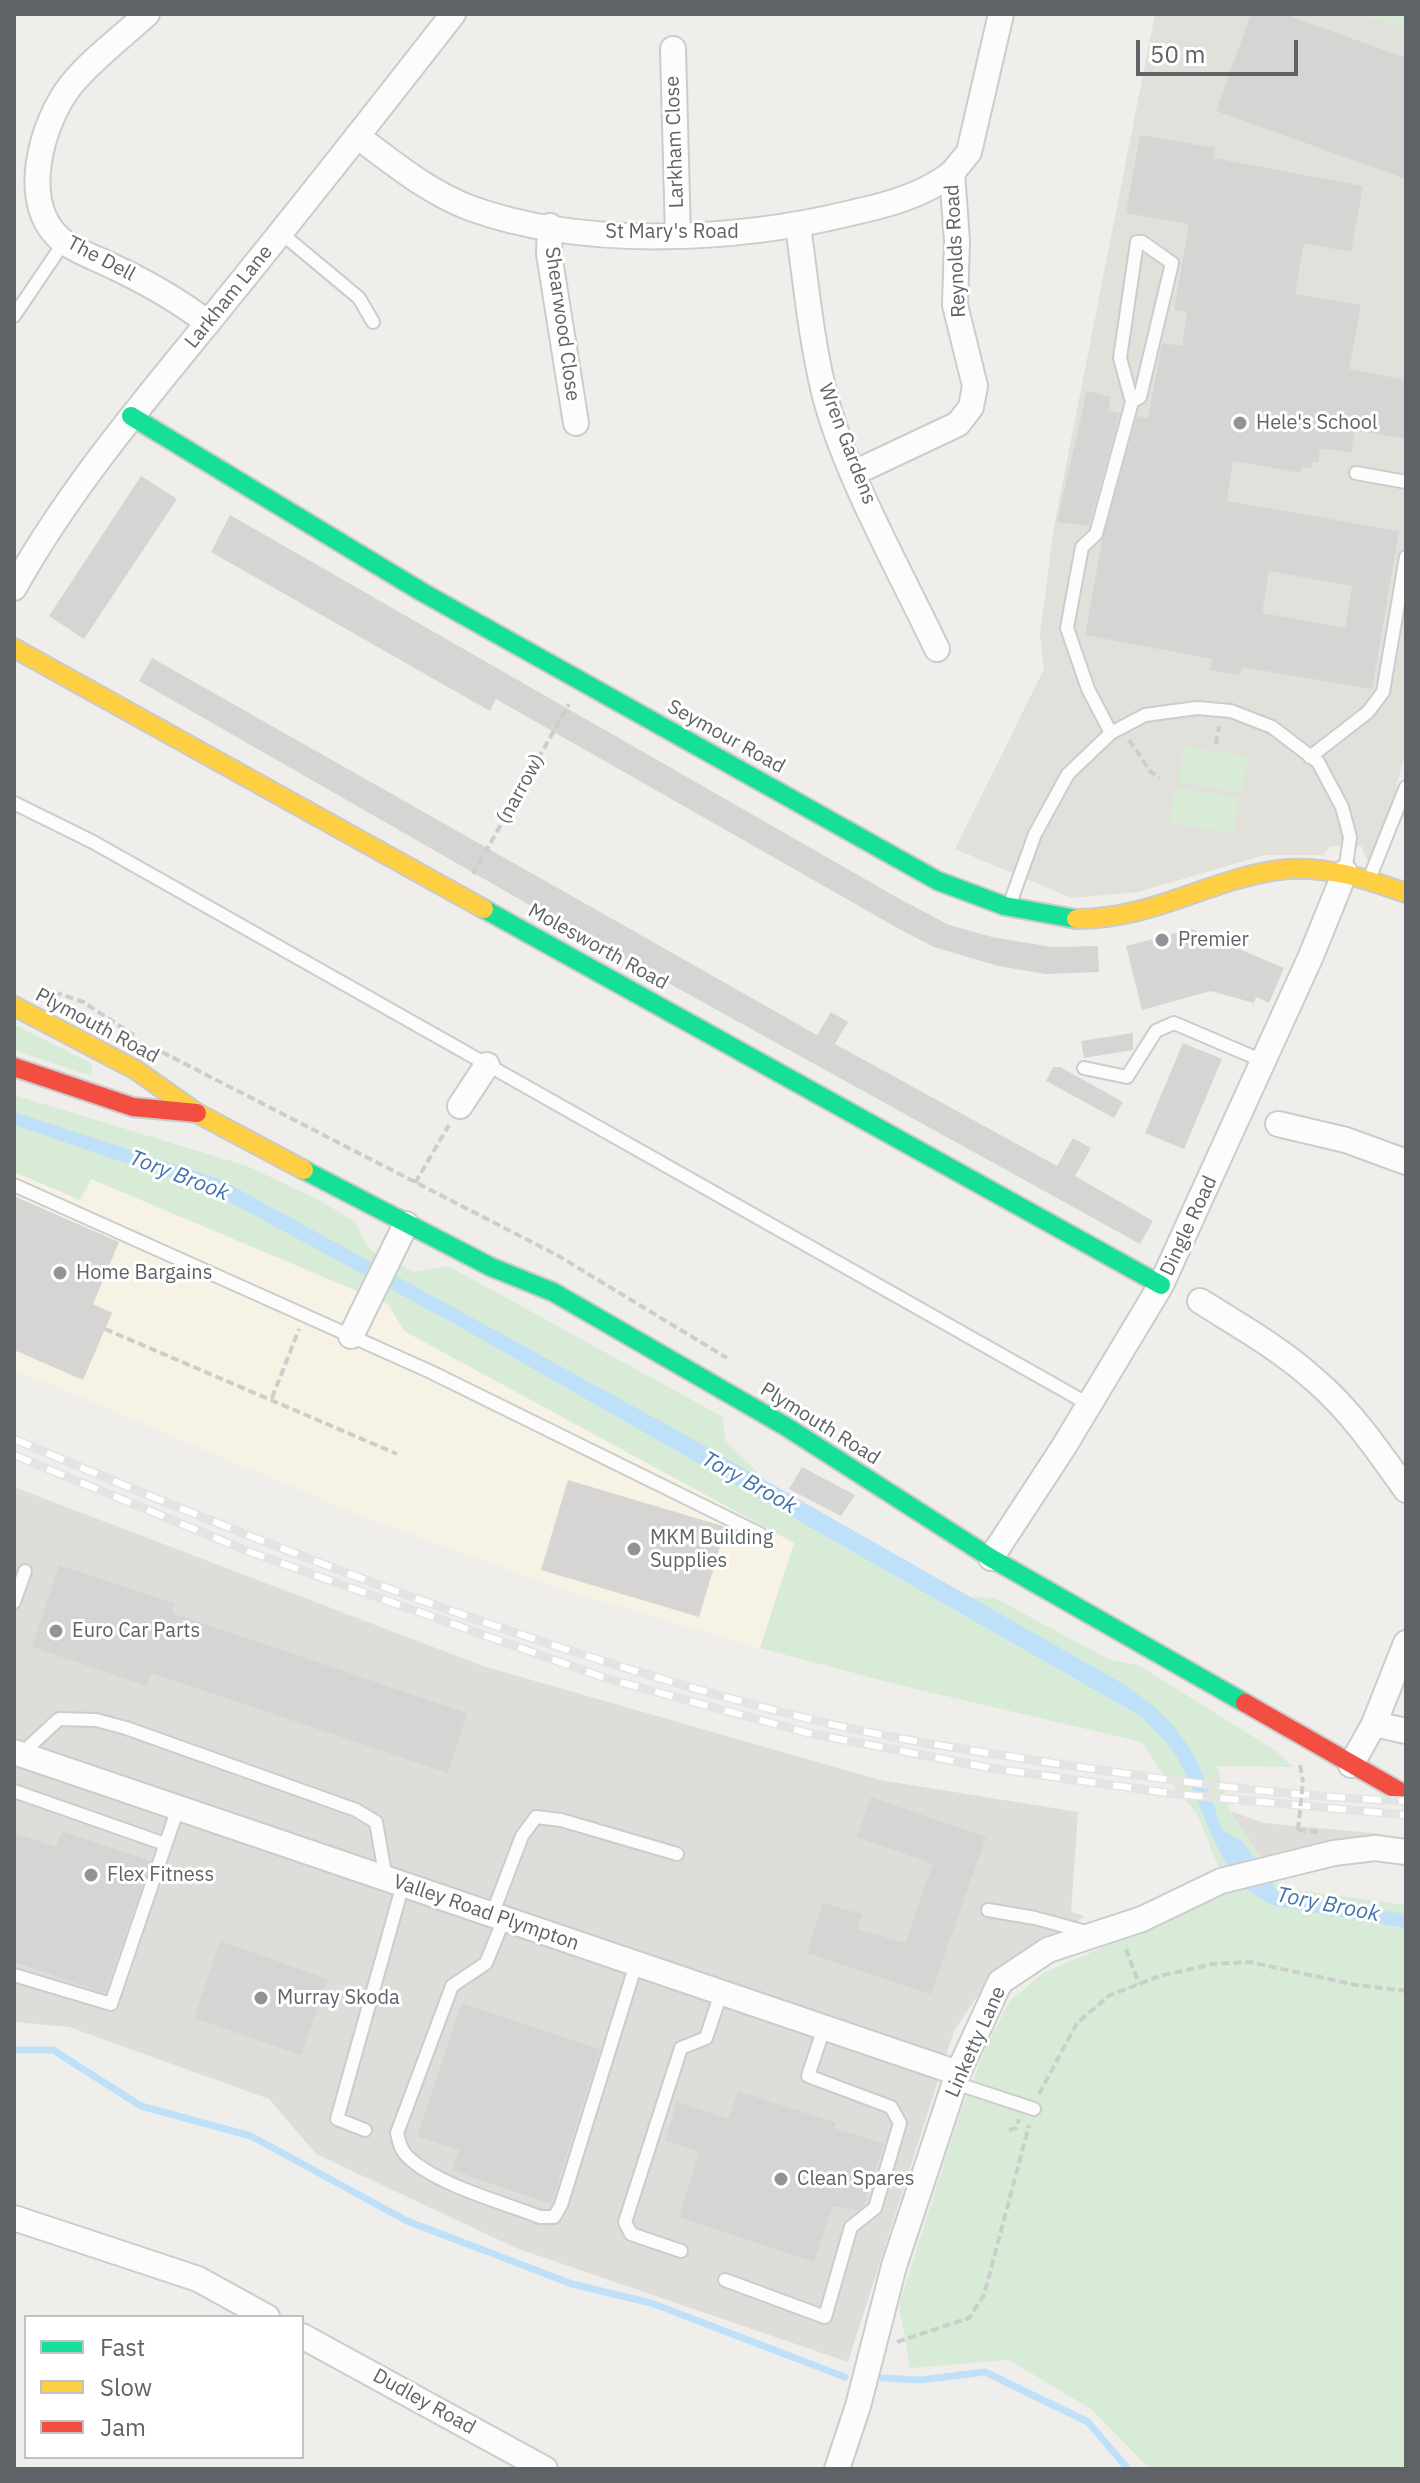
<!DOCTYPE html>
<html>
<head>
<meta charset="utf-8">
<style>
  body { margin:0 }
  #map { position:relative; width:1420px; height:2483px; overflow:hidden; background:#efeeea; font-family:"IBM Plex Sans",sans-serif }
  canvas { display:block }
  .frame { position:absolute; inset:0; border:16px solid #5f6368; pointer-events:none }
  .legend { position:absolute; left:24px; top:2315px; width:280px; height:144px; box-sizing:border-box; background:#fff; border:2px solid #bfc1c3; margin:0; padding:10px 14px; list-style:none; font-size:24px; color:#5f6368 }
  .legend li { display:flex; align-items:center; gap:16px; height:40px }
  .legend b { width:40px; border:2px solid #bfc1c3 }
  .scale { position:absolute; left:1136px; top:40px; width:162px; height:36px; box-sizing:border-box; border:4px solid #5f6368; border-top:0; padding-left:10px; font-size:24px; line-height:28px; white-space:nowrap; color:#5f6368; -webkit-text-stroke:6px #fff; paint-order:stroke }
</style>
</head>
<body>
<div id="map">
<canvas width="1420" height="2483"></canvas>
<div class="frame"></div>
<ul class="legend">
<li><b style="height:10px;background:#16e098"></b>Fast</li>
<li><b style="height:10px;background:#ffcf43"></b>Slow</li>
<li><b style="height:10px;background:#f24e42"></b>Jam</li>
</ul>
<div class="scale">50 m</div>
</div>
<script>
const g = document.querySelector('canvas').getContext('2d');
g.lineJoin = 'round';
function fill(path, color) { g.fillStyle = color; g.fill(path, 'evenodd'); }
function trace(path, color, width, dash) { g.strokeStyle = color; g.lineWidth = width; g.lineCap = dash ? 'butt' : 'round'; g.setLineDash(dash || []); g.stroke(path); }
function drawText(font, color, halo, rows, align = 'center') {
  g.font = font + ' "IBM Plex Sans",sans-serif'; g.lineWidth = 6; g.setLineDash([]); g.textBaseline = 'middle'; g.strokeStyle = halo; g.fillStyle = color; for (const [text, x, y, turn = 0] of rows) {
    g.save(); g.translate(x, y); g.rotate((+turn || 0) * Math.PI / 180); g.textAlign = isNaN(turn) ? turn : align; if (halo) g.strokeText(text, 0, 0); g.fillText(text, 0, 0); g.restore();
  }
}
const commercial = new Path2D(`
  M14 1172 80 1200 91 1179 388 1304 404 1331 795 1543 760 1648 562 1589 364 1517 14 1369Z`);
const industrial = new Path2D(`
  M14 1487 483 1666 880 1780 1078 1812 1071 1912 1085 1916 993 1973 954 2031 848 2362 516 2248 316 2154 269 2099 69 2027 14 2022Z
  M1230 1811 1264 1823 1383 1834 1262 1859Z`);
const education = new Path2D(`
  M1155 14H1363L1406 28V749L1377 865 1368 862 1361 846H1330L1323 855H1265L1138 892 1072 898 955 849 1044 669 1040 635 1054 526Z`);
const green = new Path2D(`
  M1363 14H1406V28Z
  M1184 746 1249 757 1242 793 1178 782Z
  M1175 787 1239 798 1233 834 1169 823Z
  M14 1024 92 1064 91 1076 14 1050Z
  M14 1095 247 1166 321 1201 355 1222 369 1249 414 1272 448 1266 723 1417 725 1440 766 1481 969 1597 995 1598 1108 1659 1140 1666 1276 1751 1293 1767 1217 1766 1230 1811 1278 1883 1289 1889 1406 1905V2469H1150L1091 2409 1009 2360 910 2368 899 2305 959 2116 985 2049 1009 2002 1043 1973 1229 1893 1197 1814 1158 1767 1142 1742 903 1686 760 1648 794 1543 404 1331 388 1304 91 1179 80 1200 14 1172Z`);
const water = new Path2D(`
  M14 1112 220 1179 680 1432 1120 1682C1185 1723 1200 1759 1222 1830L1242 1841 1280 1895 1406 1914V1928L1276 1906C1215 1883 1206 1804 1175 1754 1167 1741 1153 1729 1142 1717L451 1322 213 1193 14 1125Z`);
const stream = new Path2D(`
  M14 2050H53L141 2106 251 2136 407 2221 572 2284 651 2303 845 2377
  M883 2378 920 2380 985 2372 1088 2422 1128 2469`);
const building = new Path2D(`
  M1251 14H1284L1406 58V179L1216 111Z
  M1140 135 1215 148 1214 158 1363 186 1351 252 1304 243 1295 294 1361 305 1349 369 1406 380V439L1355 430 1351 453 1320 448 1318 463 1312 462 1311 468 1302 467 1301 473 1233 461 1227 501 1399 531 1372 689 1242 667 1240 675 1210 670 1212 659 1085 635 1102 541 1137 416 1148 418 1162 343 1182 346 1187 312 1174 310 1189 224 1126 213ZM1269 571 1352 586 1345 628 1262 613Z
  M1087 391 1111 397 1108 411 1120 413 1089 526 1057 522Z
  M141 476 177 499 84 639 49 616Z
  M230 515 898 898 949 925 992 937 1052 947 1098 946 1099 972 1046 974 998 966 934 947 901 930 496 699 490 711 211 552Z
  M152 658 817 1035 831 1012 848 1022 835 1044 1057 1166 1073 1138 1091 1148 1075 1176 1153 1221 1140 1244 594 942 139 681Z
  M1192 929 1284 968 1269 1003 1256 997 1254 1003 1211 991 1142 1010 1126 946Z
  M1133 1033V1050L1084 1058 1081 1041Z
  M1183 1043 1222 1059 1184 1149 1145 1133Z
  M1053 1067H1060L1123 1102 1114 1118 1046 1081Z
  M14 1196 119 1242 93 1304 112 1313 83 1380 14 1350Z
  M802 1467 855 1495 841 1516 789 1489Z
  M568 1480 726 1527 699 1617 541 1570Z
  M59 1565 175 1604 172 1613 467 1713 448 1773 151 1673 147 1686 32 1647Z
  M871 1797 986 1837 931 1994 807 1953 823 1903 862 1914 857 1929 905 1943 933 1864 857 1837Z
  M62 1831 151 1861 105 1993 14 1962V1833L56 1847Z
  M220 1941 328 1979 301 2055 194 2018Z
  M462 2003 600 2049 551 2204 452 2170 459 2150 417 2136Z
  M738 2091 836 2123 834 2128 884 2144 863 2206 858 2210 833 2206 814 2262 679 2217 699 2152 665 2140 677 2102 728 2119Z`);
const path = new Path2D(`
  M1129 740 1151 772 1160 778
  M1216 744 1219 726
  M473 874 569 704
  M43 988 83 1002 134 1035
  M162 1052 557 1255 727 1358
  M415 1183 449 1125
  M105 1329 397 1454
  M272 1398 299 1329
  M1300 1765 1303 1782
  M1298 1830 1321 1832
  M1126 1949 1139 1984
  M1039 2094 1077 2023 1110 1995 1160 1976 1213 1964 1250 1962 1356 1985 1406 1991
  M1009 2130 1016 2128 1019 2119
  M897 2342 969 2318 984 2295 1029 2125`);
const lane = new Path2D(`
  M281 233 359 298 373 322
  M14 316 64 242
  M1356 473 1406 482
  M1111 733 1088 689 1067 628 1082 547 1096 534 1132 402 1120 358 1137 242H1142L1172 263 1140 397 1132 402
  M1310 757 1368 712 1383 692 1406 557
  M14 803 93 842 1090 1405
  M1370 877 1406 787
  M1009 906 1035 834 1068 774 1111 733 1145 715 1197 708 1231 711 1272 727 1318 762 1342 807 1350 837 1345 872
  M1084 1068 1127 1077 1156 1031 1174 1023 1263 1061
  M14 1185 431 1372 760 1534
  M14 1602 25 1571
  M21 1754 59 1719 96 1720 126 1728 356 1810 376 1822 386 1879
  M14 1791 165 1844
  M988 1910 1035 1918 1090 1933
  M492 1915 522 1836 536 1817 561 1820 677 1854
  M504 1919 486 1963 452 1986 397 2133C399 2141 400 2149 407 2156 436 2185 502 2202 540 2217H554L561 2205 636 1964
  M14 1975 111 2004 178 1808
  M955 2083 1034 2109
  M365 2130 337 2119 403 1884
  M681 2251 631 2234 625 2222 681 2048 706 2038 721 1993
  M725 2280 825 2317 851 2227 875 2208 900 2123 891 2107 808 2076 824 2028`);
const street = new Path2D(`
  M147 14C122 37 92 59 71 85 41 123 17 207 64 242 78 252 98 259 114 267 148 283 178 300 208 323
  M673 49 678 236
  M357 136C393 163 428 192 470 208 583 249 736 241 851 213 886 205 923 196 952 173
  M550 226 549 254 576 423
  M798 226C806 283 811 340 825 396 846 476 901 573 937 649
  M854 473 958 424 971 407 975 386 955 305 957 241 952 173 969 152 1001 14
  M14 588C71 486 146 399 219 309 298 212 376 113 453 14
  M460 1106 487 1065
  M1278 1124 1346 1140 1406 1162
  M1200 1301C1240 1326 1281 1349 1316 1381 1351 1411 1379 1452 1406 1490
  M351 1336 406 1224
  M991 1558 1063 1448 1161 1285 1311 956 1345 872
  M1374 1724 1406 1731
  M14 1752 958 2073
  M1351 1765 1374 1724 1406 1643
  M14 2218 198 2279 267 2317
  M302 2336 545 2469
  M837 2469 858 2406 894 2266 958 2073 1000 1982 1048 1950 1142 1919 1221 1881 1334 1853 1375 1848 1406 1852`);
const fast = new Path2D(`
  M131 416 422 592 938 881 1005 906 1076 919
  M484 909 1161 1285
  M304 1170 491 1267 553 1292 785 1426 991 1558 1245 1703`);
const slow = new Path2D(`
  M14 648 484 909
  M1076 919C1154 919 1207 880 1279 870 1323 864 1366 879 1406 893
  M14 1006 136 1070 197 1113 304 1170`);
const jam = new Path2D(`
  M14 1067 133 1107 197 1113
  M1245 1703 1406 1795`);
const rail = new Path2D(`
  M14 1439C272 1549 537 1651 809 1719 890 1739 976 1751 1059 1764 1174 1781 1290 1797 1406 1801
  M14 1455 250 1552 605 1678 808 1733 990 1768 1175 1794 1406 1815`);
const pathBridge = new Path2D(`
  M1298 1830 1303 1782`);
const markers = [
  [1240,423,8,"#919496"],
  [1162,940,8,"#919496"],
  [60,1273,8,"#919496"],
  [634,1549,8,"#919496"],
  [56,1631,8,"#919496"],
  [91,1875,8,"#919496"],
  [261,1998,8,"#919496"],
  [781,2179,8,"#919496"]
];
const streetNames = [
  ["Larkham Close",675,142,-92],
  ["St Mary's Road",672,232],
  ["Reynolds Road",956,251,-93],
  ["The Dell",101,259,28],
  ["Larkham Lane",229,297,-51],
  ["Shearwood Close",562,324,82],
  ["Wren Gardens",847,444,69],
  ["Seymour Road",726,737,29],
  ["(narrow)",521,789,-61],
  ["Molesworth Road",598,947,29],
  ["Plymouth Road",97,1026,28],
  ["Dingle Road",1189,1226,-65],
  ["Plymouth Road",820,1424,32],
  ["Valley Road Plympton",486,1913,19],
  ["Linketty Lane",976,2042,-66],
  ["Dudley Road",424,2402,29]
];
const poiNames = [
  ["Hele's School",1256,423],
  ["Premier",1178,940],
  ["Home Bargains",76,1273],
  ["MKM Building",650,1538],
  ["Supplies",650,1561],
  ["Euro Car Parts",72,1631],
  ["Flex Fitness",107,1875],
  ["Murray Skoda",277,1998],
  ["Clean Spares",797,2179]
];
const waterNames = [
  ["Tory Brook",179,1176,21],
  ["Tory Brook",749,1483,29],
  ["Tory Brook",1328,1905,11]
];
fill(commercial, '#f7f3e4');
fill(industrial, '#dfddda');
fill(education, '#e2e0da');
fill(green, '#d8ebd6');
fill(water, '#bfe0f9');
trace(stream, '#bfe0f9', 7);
fill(building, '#d6d5d3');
trace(lane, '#cbcccc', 16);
trace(street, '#cbcccc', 28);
trace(fast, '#cacacb', 22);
trace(slow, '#cacacb', 22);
trace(jam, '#cacacb', 22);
trace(path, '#cacfcc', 4, [8, 4]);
trace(lane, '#fdfcfc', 12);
trace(street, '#fdfcfc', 24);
trace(fast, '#16e098', 18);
trace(slow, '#ffcf43', 18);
trace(jam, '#f24e42', 18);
trace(rail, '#e4e4e4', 9);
trace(rail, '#fff', 6, [18]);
trace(pathBridge, '#cacfcc', 4, [8, 4]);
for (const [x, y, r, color] of markers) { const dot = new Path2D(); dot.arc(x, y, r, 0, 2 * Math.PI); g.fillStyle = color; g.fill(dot); trace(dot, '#fff', 3); }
drawText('20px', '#5f6368', '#fff', streetNames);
drawText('20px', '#5f6368', '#fff', poiNames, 'left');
drawText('italic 22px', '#4174aa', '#fff', waterNames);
</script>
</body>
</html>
